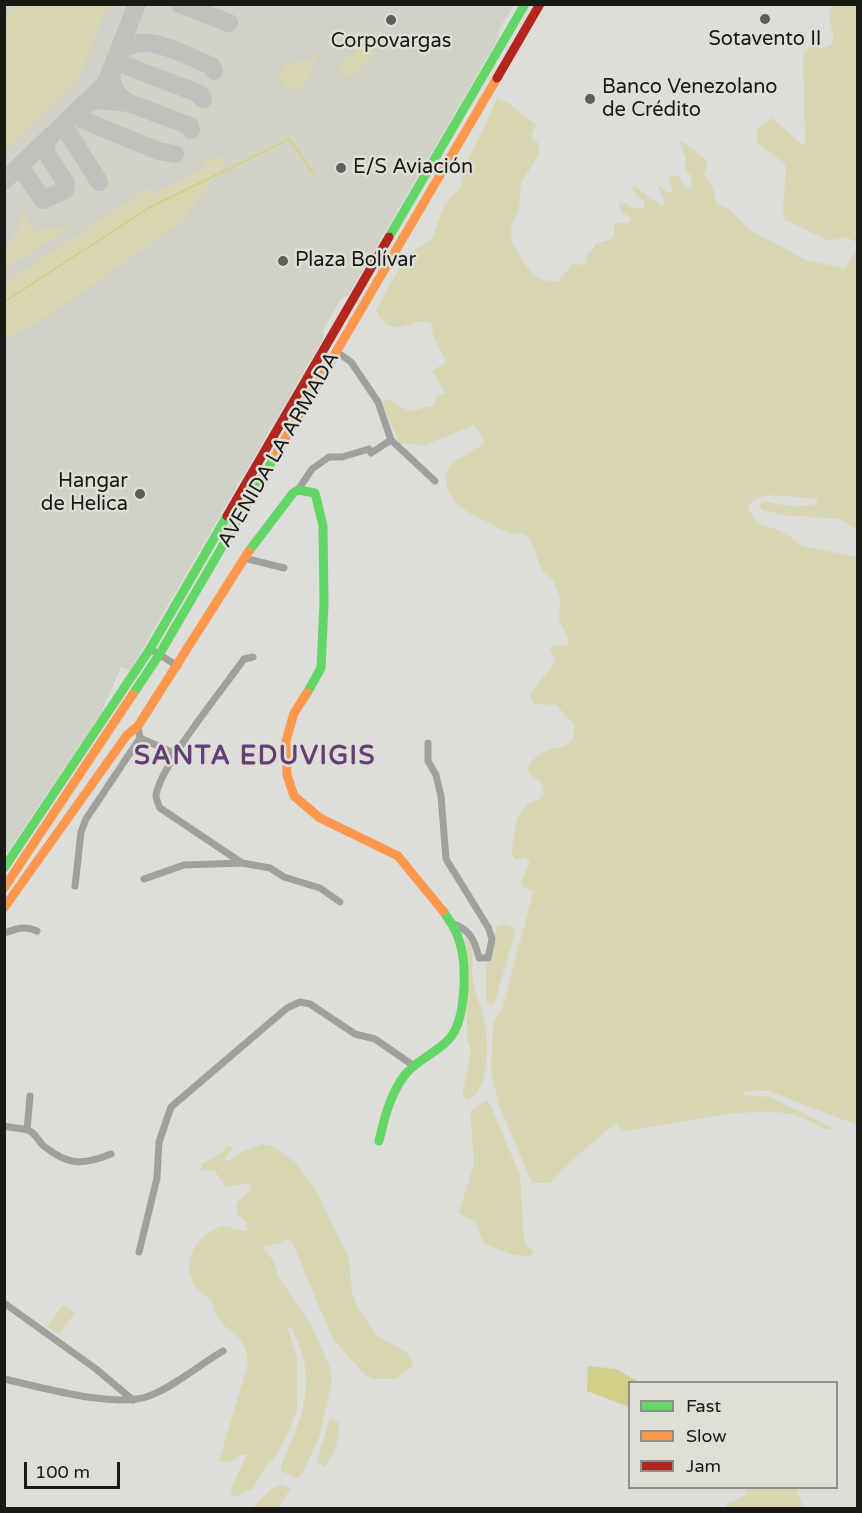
<!DOCTYPE html>
<html>
<head>
<meta charset="utf-8">
<style>
  body { margin:0 }
  #map { position:relative; width:862px; height:1513px; overflow:hidden; background:#ddddd9; font-family:"Varela Round",sans-serif }
  canvas { display:block }
  .frame { position:absolute; inset:0; border:6px solid #191916; pointer-events:none }
  .legend { position:absolute; left:628px; top:1381px; width:210px; height:108px; box-sizing:border-box; background:#dfdfd7; border:2px solid #90908a; margin:0; padding:8px 10px; list-style:none; font-size:18px; color:#191916 }
  .legend li { display:flex; align-items:center; gap:12px; height:30px }
  .legend b { width:30px; border:2px solid #90908a }
  .scale { position:absolute; left:24px; top:1462px; width:96px; height:27px; box-sizing:border-box; border:3px solid #191916; border-top:0; padding-left:8px; font-size:18px; line-height:21px; white-space:nowrap; color:#191916; -webkit-text-stroke:4px #dfdfd7; paint-order:stroke }
</style>
</head>
<body>
<div id="map">
<canvas width="862" height="1513"></canvas>
<div class="frame"></div>
<ul class="legend">
<li><b style="height:8px;background:#63d668"></b>Fast</li>
<li><b style="height:8px;background:#ff974d"></b>Slow</li>
<li><b style="height:8px;background:#b3261e"></b>Jam</li>
</ul>
<div class="scale">100 m</div>
</div>
<script>
const g = document.querySelector('canvas').getContext('2d');
g.lineJoin = 'round';
function fill(path, color) { g.fillStyle = color; g.fill(path, 'evenodd'); }
function trace(path, color, width, dash) { g.strokeStyle = color; g.lineWidth = width; g.lineCap = dash ? 'butt' : 'round'; g.setLineDash(dash || []); g.stroke(path); }
function drawText(font, color, halo, rows, align = 'center') {
  g.font = font + ' "Varela Round",sans-serif'; g.lineWidth = 5; g.setLineDash([]); g.textBaseline = 'middle'; g.strokeStyle = halo; g.fillStyle = color; for (const [text, x, y, turn = 0] of rows) {
    g.save(); g.translate(x, y); g.rotate((+turn || 0) * Math.PI / 180); g.textAlign = isNaN(turn) ? turn : align; if (halo) g.strokeText(text, 0, 0); g.fillText(text, 0, 0); g.restore();
  }
}
const built = new Path2D(`
  M5 5H514L499 29 498 39 348 295 341 298 323 330V339L130 670 121 667 101 713 5 856Z`);
const green = new Path2D(`
  M11 5H108L77 81 5 150V22Z
  M831 5H857V530L840 519 782 515 763 510 759 504 765 501C782 506 798 508 816 504L818 498C795 500 757 485 748 509L758 523 785 533 802 546 857 557V1125L769 1091H745L744 1095 770 1097 833 1128 829 1130 796 1115 776 1112 732 1113 626 1131H622L616 1123 577 1156 550 1183H532L499 1105 491 1073 493 1022 502 1010 533 892 523 887 521 882 530 861 524 857 515 860 511 851C516 836 512 821 525 807 531 800 539 802 544 794L541 782 529 774 528 766C540 750 549 750 567 745L573 738 575 725 556 705 534 704 529 695 555 663 550 647 568 644 569 639 559 621 560 598 554 581 541 569 531 540 521 533 510 534 468 512 454 502 447 487 445 475 452 463 485 443 474 425 425 445 400 444 381 402 389 399C413 416 408 410 434 406L436 397 448 391 445 392 432 371 446 362 433 336 432 324 423 321C403 324 388 338 376 310L406 256 432 239 444 205 460 188 466 165 497 99 508 103 536 125 531 137 539 144 538 156 521 183 519 208 511 226 512 244 532 274 543 280 558 282 572 264 587 265 586 255 594 248 595 244 610 240 614 237V224L631 222 630 217 622 212 618 204 627 203 632 208 644 209V202L633 190V185L662 206 665 201 658 188 660 186 669 193 673 192 669 180 671 175 679 176 685 187 692 188 691 176 684 169 686 159 680 143 682 141 704 158 708 165 704 174 712 186 717 204 730 210 748 229 808 261 845 268 856 252V242L846 237 829 241 785 220 783 212 786 168 784 163 757 142V129L772 118 802 144H805L803 54 810 47 822 48 832 45C838 30 825 26 831 5Z
  M364 41 376 53 349 79 338 68Z
  M319 53 305 86 296 90 285 87 280 76C283 60 293 64 305 61 310 59 315 55 319 53Z
  M222 156 225 161 222 167 180 223 97 282 36 323 5 339V283L152 186V194L202 170 207 166 205 160Z
  M25 212 33 231 71 227 5 269V248L15 235Z
  M502 924 513 927 515 934 495 1001 491 1006 486 1000V969L497 926Z
  M465 936C478 946 470 966 473 980 475 993 481 1006 484 1019 489 1039 490 1092 468 1100L463 1096V1091L471 1051 467 1039V955Z
  M486 1100 489 1102 520 1175 524 1242 533 1252 530 1257 514 1255 484 1244 475 1222 459 1213 474 1163 470 1111Z
  M262 1144 272 1146 296 1163 318 1194 349 1258 352 1292 357 1306 376 1335 407 1353 414 1366 395 1379H374L364 1374 333 1339 292 1242 286 1239 278 1244 264 1246V1250L274 1261 279 1278 311 1324 329 1365 332 1382 319 1438 302 1474 298 1478 281 1471V1465C303 1416 319 1381 292 1329L287 1326 297 1358V1409L289 1431 275 1458 266 1465 253 1489 234 1497 230 1492 231 1488 247 1455 242 1454 233 1461 223 1463 219 1460 248 1364C246 1331 228 1336 216 1315 214 1311 215 1306 212 1302 207 1295 199 1292 195 1285 180 1262 195 1239 217 1228 228 1223 238 1232 248 1230L246 1222 237 1214 236 1204 250 1189V1185L246 1183 226 1187 214 1170H201L202 1164 221 1153 227 1146 233 1148 225 1158 227 1162 239 1153Z
  M63 1305 75 1313 59 1334 47 1326Z
  M330 1419 338 1422C342 1434 333 1459 323 1467L317 1460Z
  M280 1485 291 1488 278 1508H252L273 1488Z
  M746 1488H797L802 1505 806 1508H725L728 1503 744 1496Z`);
const water = new Path2D(`
  M588 1366 616 1369 639 1382H630L629 1407 587 1391Z`);
const stream = new Path2D(`
  M4 302 147 209 289 139 314 174`);
const taxiway = new Path2D(`
  M180 4 229 23
  M119 63 200 94 203 99
  M129 103 190 126 191 130
  M87 104 98 100 129 103C116 96 110 85 112 70L119 63 117 56C140 26 185 56 212 66L214 71
  M81 119 158 151 175 154
  M68 132 99 182
  M20 167 43 200 65 190 66 184 46 152V142
  M4 181 106 83 137 4`);
const street = new Path2D(`
  M337 352 351 362 378 402 391 440 435 481
  M298 490 312 469 329 457H342L369 449 371 453 391 440
  M244 558 284 568
  M150 649 178 666
  M253 657 244 659C224 688 161 764 156 795 156 799 158 803 160 808L242 863 270 868 284 877 320 888 340 902
  M138 726 140 738 176 754
  M428 743V761L436 775 441 796 446 859 488 927 492 939 488 958H479C475 940 469 928 450 923
  M144 879 184 865 242 863
  M75 886 81 832 86 819 140 738
  M4 933C17 929 24 925 37 931
  M4 1126C12 1128 21 1128 28 1130 37 1134 38 1142 45 1147 69 1166 84 1165 111 1154
  M27 1130 30 1096
  M139 1252 157 1178 159 1142 171 1107 287 1008 300 1002 310 1004 355 1034 375 1039 414 1066
  M4 1303 96 1369 133 1400
  M4 1379C41 1387 115 1409 149 1396 175 1386 199 1365 223 1351`);
const fast = new Path2D(`
  M389 237 525 4
  M249 551 293 493 298 490 315 493 323 526 324 604 321 668 307 693
  M133 694 159 655 275 456
  M4 868 150 649 227 516
  M379 1141C384 1119 390 1095 404 1076 416 1060 437 1053 450 1038 466 1019 467 966 460 943 457 931 450 921 443 911`);
const slow = new Path2D(`
  M275 456 497 78
  M307 693 294 713 286 741 287 775 294 796 320 818 398 856 443 911
  M4 888 133 694
  M4 908 127 735 138 726 249 551`);
const jam = new Path2D(`
  M497 78 540 4
  M227 516 389 237`);
const markers = [
  [765,19,6,"#5e5e5a"],
  [391,20,6,"#5e5e5a"],
  [590,99,6,"#5e5e5a"],
  [341,168,6,"#5e5e5a"],
  [283,261,6,"#5e5e5a"],
  [140,494,6,"#5e5e5a"]
];
const poiNames = [
  ["Sotavento II",765,40,"center"],
  ["Corpovargas",391,42,"center"],
  ["Banco Venezolano",602,88],
  ["de Crédito",602,111],
  ["E/S Aviación",353,168],
  ["Plaza Bolívar",295,261],
  ["Hangar",128,482,"right"],
  ["de Helica",128,505,"right"]
];
const streetNames = [
  ["AVENIDA LA ARMADA",279,450,-60]
];
const districtNames = [
  ["SANTA EDUVIGIS",255,757]
];
fill(built, '#d1d1c7');
fill(green, '#d9d7b3');
fill(water, '#d3cf89');
trace(stream, '#d3cf89', 2);
trace(taxiway, '#c0c0bc', 18);
trace(street, '#a0a09e', 7);
trace(fast, '#63d668', 9);
trace(slow, '#ff974d', 9);
trace(jam, '#b3261e', 9);
for (const [x, y, r, color] of markers) { const dot = new Path2D(); dot.arc(x, y, r, 0, 2 * Math.PI); g.fillStyle = color; g.fill(dot); trace(dot, '#dfdfd7', 2); }
drawText('20px', '#191916', '#dfdfd7', poiNames, 'left');
drawText('20px', '#191916', '#dfdfd7', streetNames);
g.letterSpacing = '1.5px';
drawText('bold 26px', '#663e76', '#dfdfd7', districtNames);
g.letterSpacing = '0px';
</script>
</body>
</html>
